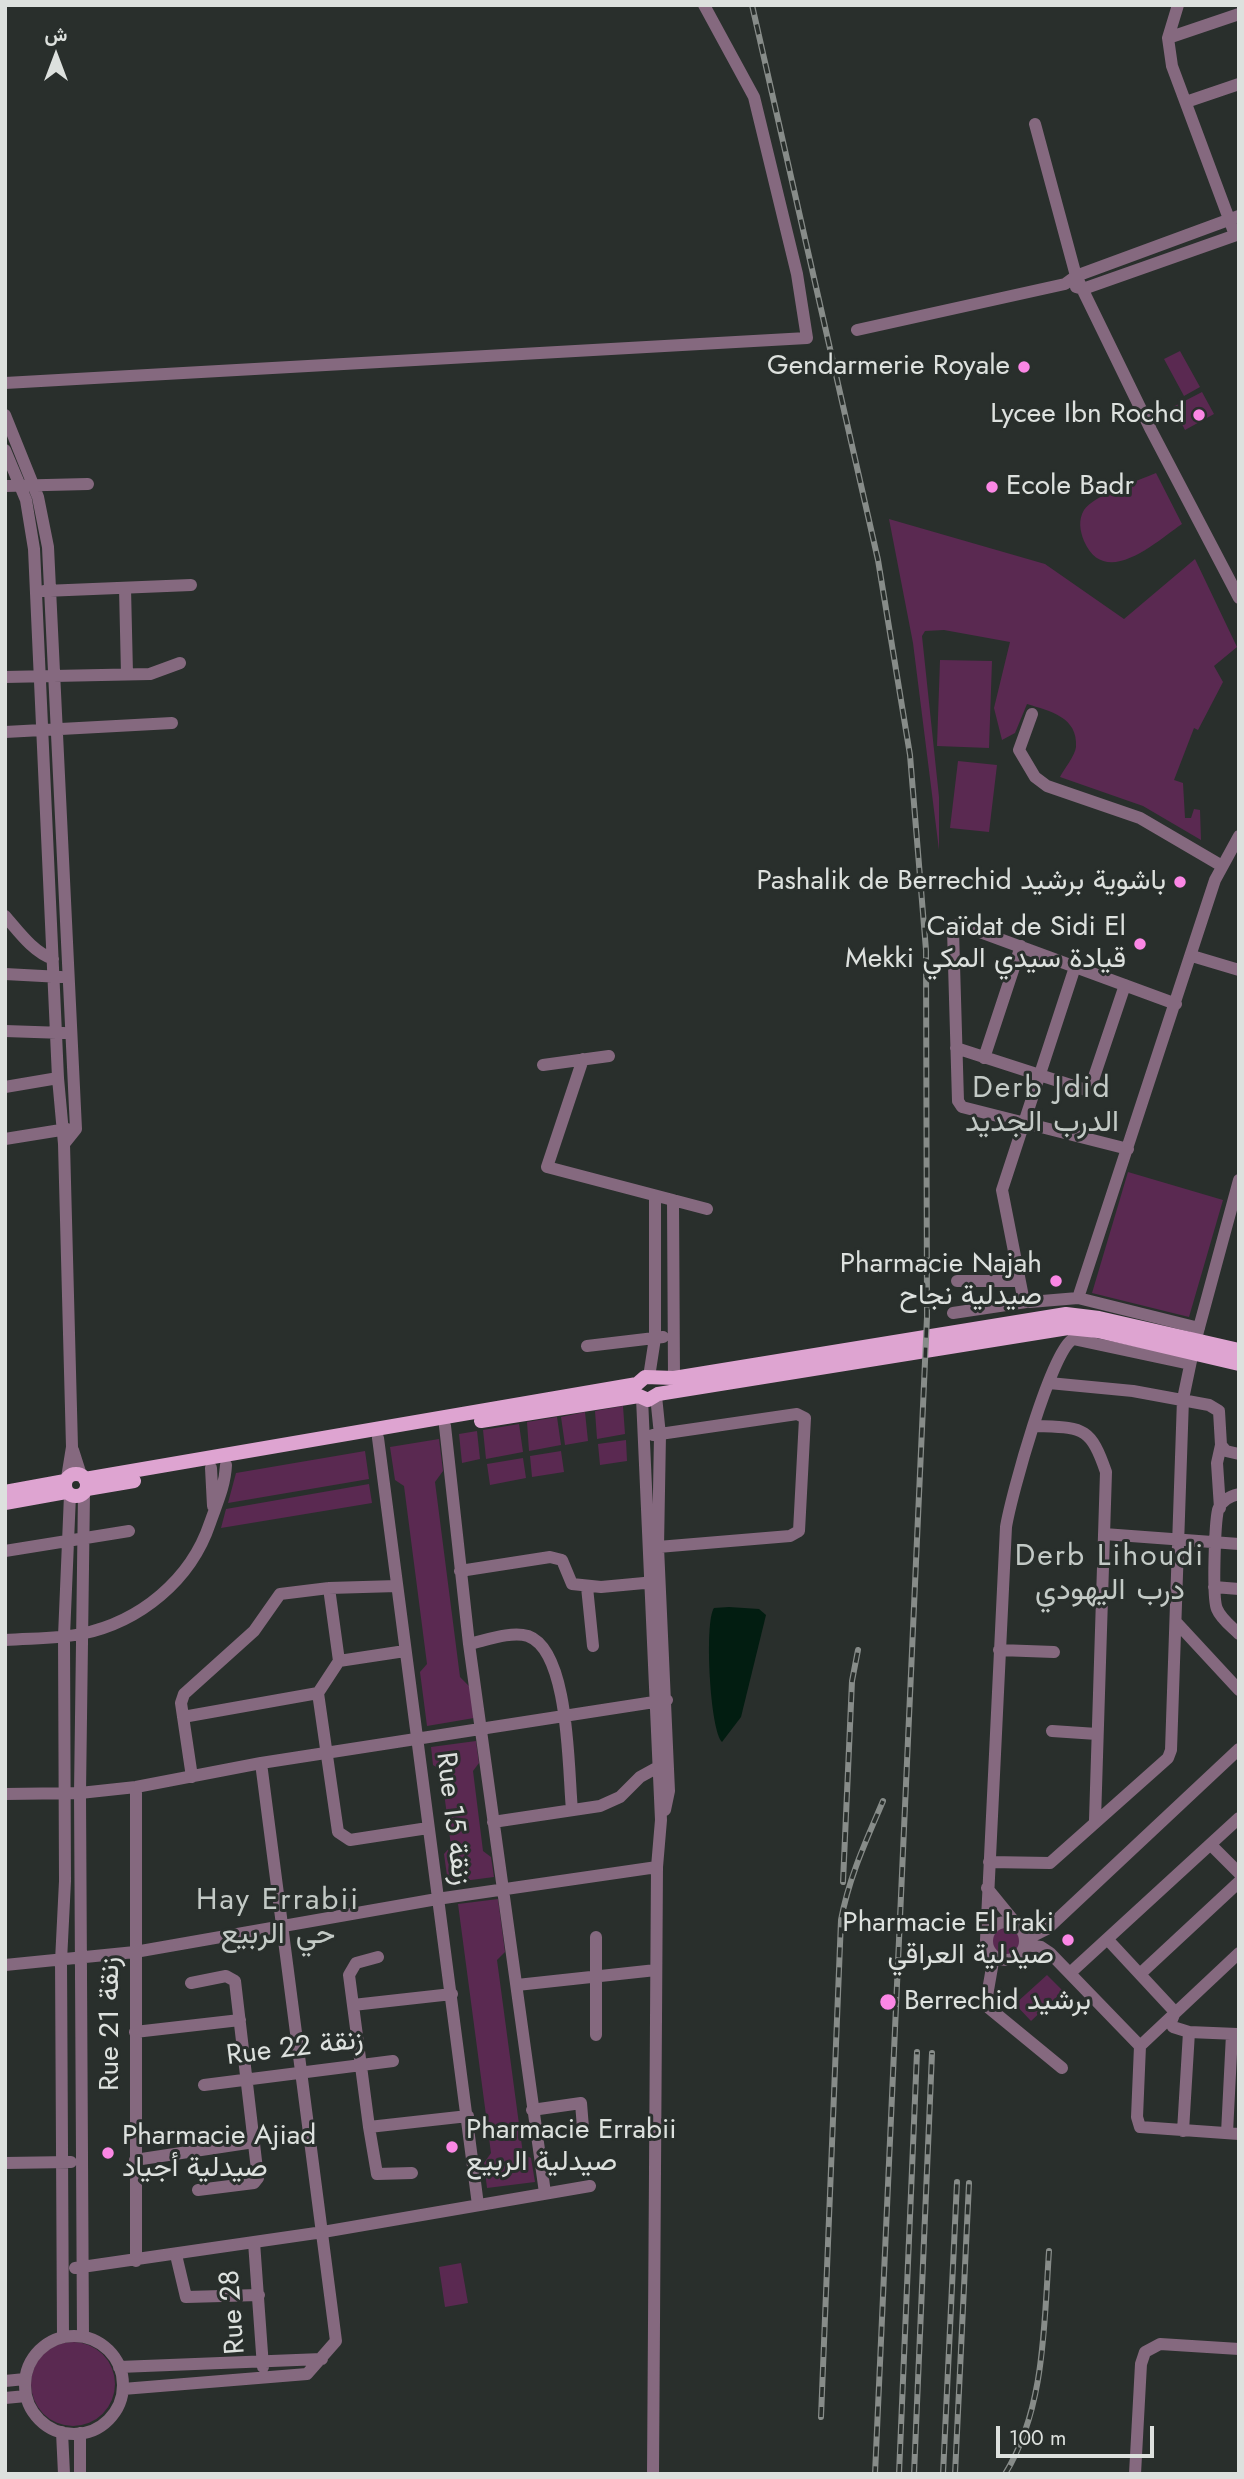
<!DOCTYPE html>
<html>
<head>
<meta charset="utf-8">
<style>
  body { margin:0 }
  #map { position:relative; width:1244px; height:2479px; overflow:hidden; background:#292f2c; font-family:Jost,Vazirmatn,sans-serif }
  canvas { display:block }
  .frame { position:absolute; inset:0; border:7px solid #dde1de; pointer-events:none }
  .north { position:absolute; left:21px; top:21px; width:70px; height:70px; -webkit-text-stroke:5px #292f2c; paint-order:stroke; rotate:0deg; font-size:19px; font-weight:700; line-height:28px; text-align:center; color:#dde1de }
  .north::after { content:''; display:block; margin:auto; width:24px; height:32px; background:#dde1de; clip-path:polygon(50% 0,100% 100%,50% 72%,0 100%) }
  .scale { position:absolute; left:996px; top:2426px; width:158px; height:32px; box-sizing:border-box; border:4px solid #dde1de; border-top:0; padding-left:9px; font-size:21px; line-height:24px; white-space:nowrap; color:#dde1de; -webkit-text-stroke:5px #292f2c; paint-order:stroke }
</style>
</head>
<body>
<div id="map">
<canvas width="1244" height="2479"></canvas>
<div class="frame"></div>
<div class="north">ش</div>
<div class="scale">100 m</div>
</div>
<script>
const g = document.querySelector('canvas').getContext('2d');
g.lineJoin = 'round';
function fill(path, color) { g.fillStyle = color; g.fill(path, 'evenodd'); }
function trace(path, color, width, dash) { g.strokeStyle = color; g.lineWidth = width; g.lineCap = dash ? 'butt' : 'round'; g.setLineDash(dash || []); g.stroke(path); }
function drawText(font, color, halo, rows, align = 'center') {
  g.font = font + ' Jost,Vazirmatn,sans-serif'; g.lineWidth = 6; g.setLineDash([]); g.textBaseline = 'middle'; g.strokeStyle = halo; g.fillStyle = color; for (const [text, x, y, turn = 0] of rows) {
    g.save(); g.translate(x, y); g.rotate((+turn || 0) * Math.PI / 180); g.textAlign = isNaN(turn) ? turn : align; if (halo) g.strokeText(text, 0, 0); g.fillText(text, 0, 0); g.restore();
  }
}
const green = new Path2D(`
  M1180 351 1200 387 1184 396 1164 359Z
  M1202 392 1214 414 1185 430 1173 407Z
  M1156 473 1182 524C1157 541 1105 590 1084 541 1080 531 1078 520 1084 510 1094 495 1138 481 1156 473Z
  M889 519 1045 564 1124 619 1195 559 1237 647 1214 666 1223 682 1198 730 1194 728 1174 780 1183 783 1185 818H1191L1194 809 1200 810 1201 840 1143 806 1060 777C1064 769 1075 756 1076 747 1078 717 1050 711 1027 704L1015 733 1002 740 994 708 1010 642 944 630 925 631 922 636 939 797V850L913 643Z
  M940 660 992 661 989 748 937 746Z
  M958 761 997 765 989 832 950 828Z
  M1128 1172 1223 1200 1189 1317 1092 1293Z
  M623 1406 625 1434 597 1439 595 1411Z
  M585 1412 588 1441 565 1445 561 1417Z
  M557 1417 561 1445 529 1451 527 1422Z
  M519 1424 523 1452 486 1459 483 1430Z
  M477 1431 480 1459 462 1463 459 1434Z
  M439 1439 443 1471 435 1482 460 1677 470 1687 474 1718 427 1726 420 1672 427 1664 404 1486 395 1480 390 1447Z
  M626 1440 627 1461 600 1465 598 1444Z
  M365 1451 369 1479 228 1503 236 1473Z
  M561 1451 564 1472 532 1477 530 1456Z
  M523 1458 526 1478 490 1485 487 1464Z
  M369 1484 372 1503 221 1528 226 1509Z
  M476 1741 479 1763 473 1771 483 1851 491 1857 494 1877 448 1883 444 1854 451 1846 441 1770 433 1765 431 1747Z
  M498 1899 505 1952 497 1960 523 2154 531 2158 535 2182 487 2188 484 2163 491 2153 458 1904Z
  M992 1941a14 14 0 1 1 28 0a14 14 0 1 1-28 0Z
  M1047 1975 1063 1991 1031 2021 1015 2004Z
  M461 2263 468 2303 445 2307 439 2267Z
  M31 2384a42 42 0 1 1 84 0a42 42 0 1 1-84 0Z`);
const water = new Path2D(`
  M729 1607 759 1609 766 1615 741 1717 722 1742C710 1732 704 1622 714 1608Z`);
const minor = new Path2D(`
  M1178 5 1168 38 1172 66 1235 235
  M1168 38 1239 14
  M1186 102 1239 84
  M1035 124 1076 276 1151 430 1239 598
  M1076 287 1083 289 1239 234
  M857 330 1065 284 1076 276 1239 216
  M5 383 807 338 797 274 754 97 704 5
  M5 415 38 497 48 547 76 1129 64 1144
  M5 450 26 500 34 549 58 1078 64 1144 72 1447 67 1478
  M5 486 88 484
  M125 588 127 674
  M44 591 191 585
  M5 677 150 674 180 663
  M1032 714 1019 750 1035 777 1047 786 1140 818 1222 866
  M5 732 172 723
  M5 916C19 932 33 952 53 959
  M1192 956 1239 970
  M1075 967 1002 1190 1023 1297 1030 1302 1078 1298 1199 1328
  M5 974 61 977
  M5 1031 64 1033
  M956 1048 1086 1090 1092 1083 1125 985
  M984 1058 1021 946
  M583 1059 547 1167 707 1209
  M543 1065 609 1056
  M5 1087 58 1078
  M5 1139 67 1129
  M1128 1149 962 1107 958 1101 953 930 957 925 964 926 1176 1004
  M673 1200 674 1378
  M957 1281H1019
  M1078 1298 1215 880 1239 836
  M953 1313 1026 1302
  M1197 1335 1239 1180
  M587 1346 663 1337
  M649 1377 655 1338V1196
  M1049 1383 1133 1391 1209 1405 1219 1411 1221 1445 1226 1451 1239 1454
  M656 1396 660 1435 658 1547 669 1791 665 1810
  M642 1398 661 1820 657 1867 653 2474
  M445 1426 469 1644 545 2193
  M1035 1426C1082 1428 1090 1425 1106 1472L1095 1820
  M653 1435 797 1414 805 1418 799 1531 790 1536 658 1547
  M378 1438 478 2205
  M73 1450 81 1475
  M211 1468 213 1506
  M1239 1494C1230 1496 1221 1501 1218 1510 1215 1523 1212 1598 1217 1609 1221 1619 1231 1626 1239 1634
  M1220 1508 1217 1463 1221 1445
  M1104 1534 1239 1544
  M5 1551 129 1531
  M460 1571 550 1557 562 1560 572 1584 601 1587 655 1582
  M587 1587 593 1646
  M1214 1587 1239 1589
  M1176 1622 1239 1690
  M5 1640C30 1638 57 1639 81 1634 140 1622 191 1580 210 1523 217 1503 225 1486 226 1465
  M469 1644C487 1640 511 1631 528 1636 570 1651 568 1771 572 1810
  M999 1650 1054 1652
  M339 1661 405 1651
  M318 1693 338 1832 350 1840 428 1828
  M183 1717 318 1693 339 1661 329 1588
  M1052 1731 1097 1734
  M192 1777 181 1703 184 1694 254 1631 280 1594 329 1588 397 1586
  M136 1787V2261
  M5 1794 80 1793 136 1787 261 1763 667 1700
  M493 1822 600 1806 620 1797 640 1777 660 1766
  M1211 1845 1239 1873
  M989 1862 1050 1863 1168 1758 1171 1750 1183 1399 1192 1356
  M987 1888 1018 1926
  M987 1941a19 19 0 1 1 38 0a19 19 0 1 1-38 0Z
  M596 1937V2035
  M986 1940 1006 1527C1011 1496 1051 1351 1073 1339L1190 1364
  M1025 1940 1047 1929 1239 1749
  M1109 1941 1175 2012 1171 2022 1173 2027 1189 2032 1183 2131
  M1025 1945 1041 1947 1050 1953 1140 2046 1137 2117 1140 2127 1239 2134
  M994 1956 987 1996 989 2008 1062 2068
  M378 1957 356 1963 349 1975 369 2127 468 2116
  M5 1965 135 1952 437 1899 657 1867
  M1070 1973 1239 1818
  M1140 1974 1239 1882
  M191 1983 226 1976 235 1981 258 2178 254 2183 198 2190
  M517 1985 656 1970
  M353 2005 452 1994
  M135 2032 240 2020
  M1189 2032 1237 2034
  M1140 2046 1239 1953
  M204 2085 393 2061
  M532 2110 581 2103 583 2128
  M369 2127 377 2174 412 2173
  M1227 2133 1232 2034
  M135 2160 254 2142
  M5 2163 71 2162
  M254 2242 263 2367
  M176 2255 186 2297 259 2295
  M75 2268 323 2232 590 2186
  M25 2385a49 49 0 1 1 98 0a49 49 0 1 1-98 0Z
  M83 2336 80 1793 84 1493
  M63 2337 61 1961 65 1881 64 1636 70 1495
  M119 2367 322 2359
  M5 2381 25 2379
  M123 2389 307 2374 336 2341 261 1763
  M5 2398 26 2396
  M62 2432 64 2474
  M80 2474V2433
  M1135 2474 1141 2364 1145 2352 1160 2344 1239 2349`);
const major = new Path2D(`
  M481 1421 639 1396 648 1400 658 1394 1068 1328 1098 1331 1239 1364
  M65 1485a11 11 0 1 1 22 0a11 11 0 1 1-22 0Z
  M85 1479 637 1384 645 1377 674 1378 1066 1314 1099 1318 1239 1350
  M87 1489 134 1481
  M5 1492 65 1481
  M5 1503 66 1492`);
const rail = new Path2D(`
  M752 5 878 560 910 755 926 950 927 1317 875 2474
  M843 1882 852 1681 858 1650
  M821 2417 841 1920C849 1877 866 1841 883 1801
  M899 2474 917 2052
  M914 2474 932 2053
  M943 2474 957 2182
  M955 2474 969 2183
  M1005 2474C1045 2409 1044 2325 1049 2251`);
const markers = [
  [1024,367,7,"#fb87e5"],
  [1199,415,7,"#fb87e5"],
  [992,487,7,"#fb87e5"],
  [1180,882,7,"#fb87e5"],
  [1140,944,7,"#fb87e5"],
  [1056,1281,7,"#fb87e5"],
  [1068,1940,7,"#fb87e5"],
  [888,2002,9,"#fb87e5"],
  [452,2147,7,"#fb87e5"],
  [108,2153,7,"#fb87e5"]
];
const poiNames = [
  ["Gendarmerie Royale",1010,367],
  ["Lycee Ibn Rochd",1185,415],
  ["Ecole Badr",1006,487,"left"],
  ["Pashalik de Berrechid باشوية برشيد",1166,882],
  ["Caïdat de Sidi El",1126,928],
  ["Mekki قيادة سيدي المكي",1126,960],
  ["Pharmacie Najah",1042,1265],
  ["صيدلية نجاح",1042,1297],
  ["Pharmacie El Iraki",1054,1924],
  ["صيدلية العراقي",1054,1956],
  ["Berrechid برشيد",904,2002,"left"],
  ["Pharmacie Errabii",466,2131,"left"],
  ["صيدلية الربيع",466,2163,"left"],
  ["Pharmacie Ajiad",122,2137,"left"],
  ["صيدلية أجياد",122,2169,"left"]
];
const streetNames = [
  ["Rue 15 زنقة",452,1819,83],
  ["Rue 21 زنقة",111,2024,-90],
  ["Rue 22 زنقة",295,2049,-7],
  ["Rue 28",234,2312,-94]
];
const neighbourhoodNames = [
  ["Derb Jdid",1042,1090],
  ["الدرب الجديد",1042,1124],
  ["Derb Lihoudi",1110,1558],
  ["درب اليهودي",1110,1592],
  ["Hay Errabii",278,1902],
  ["حي الربيع",278,1936]
];
fill(green, '#5a2951');
fill(water, '#021d11');
trace(minor, '#85697f', 12);
trace(major, '#dea4d1', 14);
trace(rail, '#878c89', 6);
trace(rail, '#292f2c', 3.5, [10]);
for (const [x, y, r, color] of markers) { const dot = new Path2D(); dot.arc(x, y, r, 0, 2 * Math.PI); g.fillStyle = color; g.fill(dot); trace(dot, '#292f2c', 2.5); }
drawText('28px', '#dde1de', '#292f2c', poiNames, 'right');
drawText('28px', '#dde1de', '#292f2c', streetNames);
g.letterSpacing = '2px';
drawText('30px', '#c3cac6', '#292f2c', neighbourhoodNames);
g.letterSpacing = '0px';
</script>
</body>
</html>
